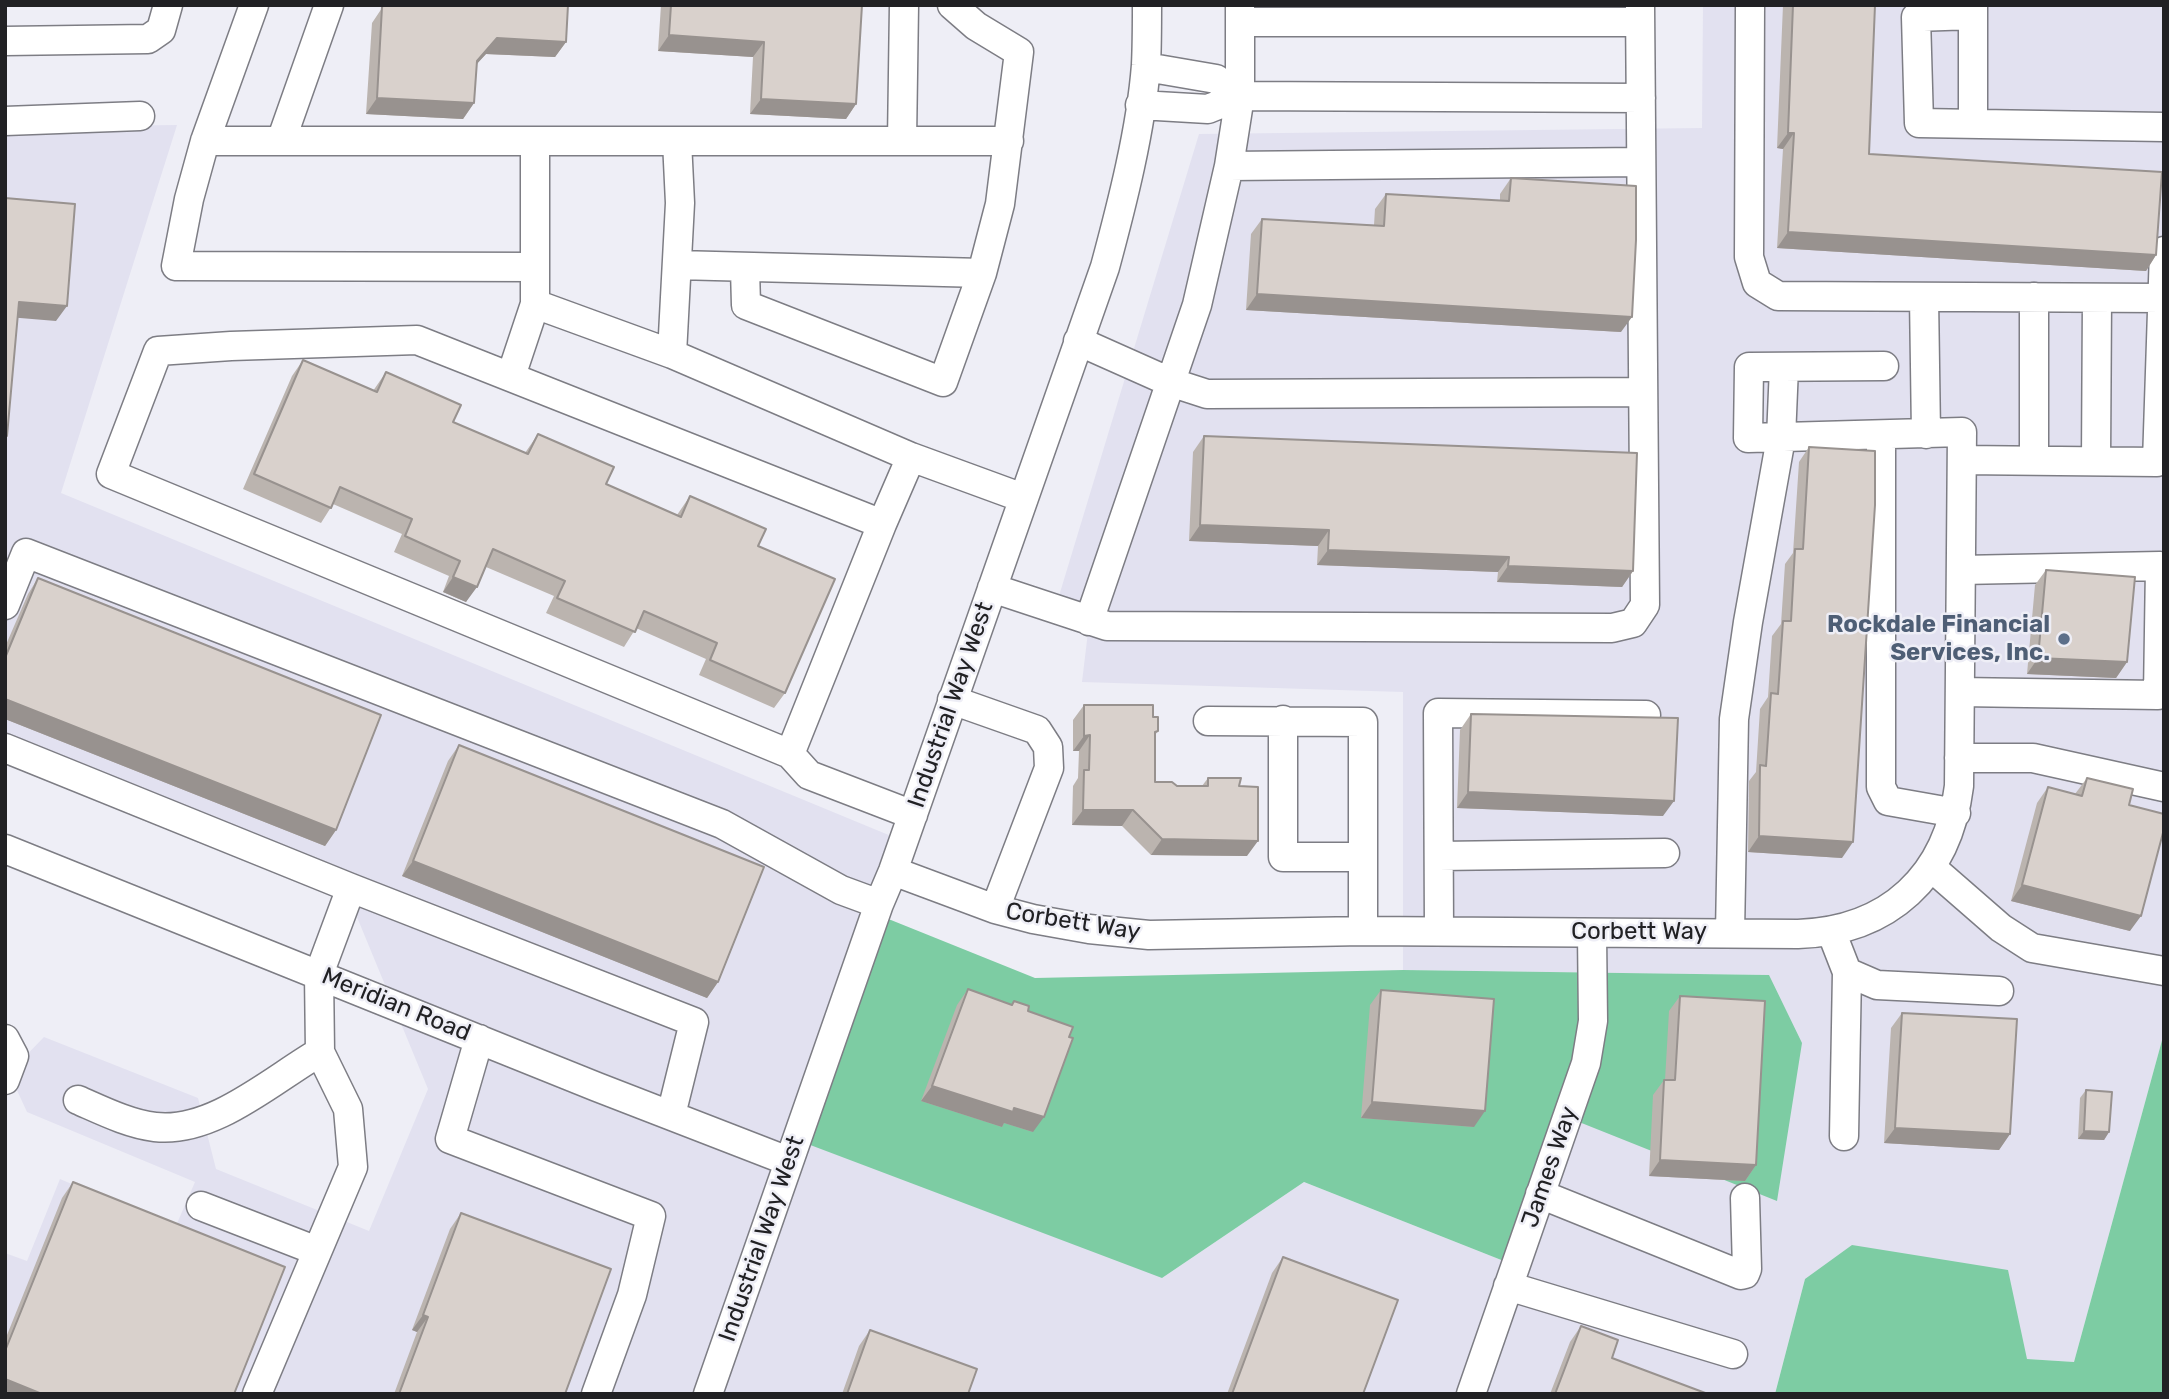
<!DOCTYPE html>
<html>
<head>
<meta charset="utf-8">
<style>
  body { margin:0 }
  #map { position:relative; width:2169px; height:1399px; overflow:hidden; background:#eeeef6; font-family:Rubik,sans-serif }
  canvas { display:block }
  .frame { position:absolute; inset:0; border:7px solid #212124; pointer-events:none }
</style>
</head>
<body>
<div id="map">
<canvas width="2169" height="1399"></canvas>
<div class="frame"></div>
</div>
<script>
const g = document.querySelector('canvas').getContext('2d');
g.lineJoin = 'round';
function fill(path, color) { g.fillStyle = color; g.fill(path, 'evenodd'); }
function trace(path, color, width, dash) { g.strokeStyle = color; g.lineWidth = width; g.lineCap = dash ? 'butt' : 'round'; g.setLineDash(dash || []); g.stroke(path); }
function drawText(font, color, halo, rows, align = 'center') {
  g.font = font + ' Rubik,sans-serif'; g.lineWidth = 5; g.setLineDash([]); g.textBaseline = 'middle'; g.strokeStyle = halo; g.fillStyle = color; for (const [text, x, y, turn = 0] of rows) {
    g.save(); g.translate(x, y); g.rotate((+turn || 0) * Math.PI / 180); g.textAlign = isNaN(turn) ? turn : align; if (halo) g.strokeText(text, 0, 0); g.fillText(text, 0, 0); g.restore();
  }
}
const built = new Path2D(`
  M1703 5H2164V1033L2074 1362 2027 1359 1805 1279 1775 1394H5V1253L27 1261 60 1179 175 1228 195 1182 27 1112 9 1073 44 1037 198 1098 216 1169 369 1231 428 1089 352 905 5 760V127L177 125 61 493 908 843 872 940 1162 1278 1304 1182 1519 1267 1569 1118 1769 975 1403 970V692L1082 682 1088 632 1052 619 1199 134 1702 128Z`);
const forest = new Path2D(`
  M881 916 1035 978 1403 970 1769 975 1802 1043 1777 1201 1569 1118 1519 1267 1304 1182 1162 1278 805 1143Z
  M2164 1033V1394H1775L1805 1279 1852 1245 2008 1270 2027 1359 2074 1362Z`);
const minor = new Path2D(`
  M254 5 205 141 189 199 176 266 535 267
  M1750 5 1749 257 1757 283 1778 296 2162 298
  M1973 15 1916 17 1919 123 2164 127
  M1240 22H1640
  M5 41 148 39 161 30 168 5
  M1146 67 1216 79 1240 96
  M1140 105 1208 109 1240 96 1641 98
  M5 121 140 116
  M1973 122V5
  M205 141H1009
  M281 141 329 5
  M902 141 904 5
  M1229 166 1641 162
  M677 265 982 273
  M745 269 746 305 943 382 982 273 1000 204 1019 52 976 26 952 5
  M1924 297 1926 434
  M535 304 672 354 911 457 1023 498
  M1078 341 1170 382 1207 394 1643 392
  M672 354 680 203 677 141
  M511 376 535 304V141
  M1881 435V787L1888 801 1956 813
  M2034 459V297
  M1962 460 2157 462 2164 251
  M2096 461 2097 298
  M882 524 417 340 231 346 158 351 111 474 790 754 809 775 913 815
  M992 588 1107 626 1612 628 1633 623 1645 605 1640 5
  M5 605 26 553 722 824 841 890 879 904
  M1089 621 1197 305 1229 166 1240 96V5
  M1960 692 2158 695 2160 566 1961 570
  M952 700 1037 730 1048 747 1049 768 995 909
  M1283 720V857H1363
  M1208 721 1363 722V931
  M5 748 351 888 694 1022 671 1115
  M790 754 882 524 911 457
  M1959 758H2033L2164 787
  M5 849 597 1087 788 1161
  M1439 856 1665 853
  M1931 867 2001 928 2032 948 2164 971
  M893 871 995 909 1033 919 1089 929 1149 935 1363 931 1798 934C1889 931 1948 876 1959 786L1962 432 1748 438 1749 367 1884 366
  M1439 931 1438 713 1646 715
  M1831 931 1847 972 1844 1136
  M1730 933 1734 719 1748 622 1781 438 1784 367
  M1847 972 1877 985 1999 991
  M5 1039 14 1056 5 1080
  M479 1039 450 1139 651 1216 632 1295 596 1394
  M78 1100C101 1110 129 1124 155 1127 213 1134 273 1079 320 1052
  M1540 1194 1741 1275 1745 1274 1747 1269 1745 1198
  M201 1206 317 1251
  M1508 1286 1733 1354
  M257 1394 353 1167 348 1109 320 1052 319 974 351 888
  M708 1394 879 904 893 871 1105 267C1122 204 1141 130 1146 65 1147 45 1147 25 1147 5
  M1471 1394 1586 1063 1593 1021 1592 934`);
const wall = new Path2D(`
  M384 5 566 42 555 57 486 54 476 64 474 103 463 119 366 114 372 23Z
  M661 5H862L856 104 846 119 750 114 753 57 658 51Z
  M1783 5H1875L1869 154 2156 255 2146 271 1777 248 1783 149 1777 148Z
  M1511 178 1621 332 1246 310 1251 234 1262 219 1374 225 1375 209 1386 194 1500 201V194Z
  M303 360 373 391 386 372 453 422 525 453 538 434 606 484 677 515 690 496 758 546 785 693 774 708 699 675 706 659 636 628 624 647 546 613 554 596 486 567 466 602 443 592 449 576 394 552 402 534 333 504 321 523 243 489 292 376Z
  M1204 436 1633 571 1622 587 1497 582 1498 572 1317 565 1318 546 1189 541 1193 452Z
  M1809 447 1842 858 1748 852 1749 781 1756 772 1760 709 1768 697 1772 636 1781 624 1785 564 1793 553 1799 462Z
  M2046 570 2127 662 2116 678 2027 674 2035 585Z
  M38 578 336 830 325 846 5 719V647L28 594Z
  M1084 705 1153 717 1158 731 1155 735V782L1177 786H1202L1208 778 1239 786 1247 856 1151 855 1122 826 1072 825 1073 786 1078 778 1079 751H1073V720Z
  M1471 714 1663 816 1457 808 1460 730Z
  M459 745 718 982 707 998 402 876 448 761Z
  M2087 778 2129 805 2130 931 2011 901 2037 803 2048 787 2075 794Z
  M968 989 1011 1005 1014 1001 1028 1011 1033 1132 1004 1123 1002 1127 921 1101 957 1005Z
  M1381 990 1474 1127 1361 1118 1370 1005Z
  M1680 996 1756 1165 1745 1181 1649 1176 1653 1095 1664 1080H1665L1669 1011Z
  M1902 1013 2010 1134 1999 1150 1884 1143 1891 1028Z
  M2086 1090 2109 1132 2104 1140 2078 1139 2080 1098Z
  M73 1182 5 1394V1340L62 1198Z
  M461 1213 565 1394H394L417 1332 412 1330 450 1229Z
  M1283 1257 1363 1394H1227L1272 1273Z
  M1581 1326 1612 1358 1708 1394H1550L1570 1342Z
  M870 1330 968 1394H842L859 1346Z`);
const shadedWall = new Path2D(`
  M669 35 764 42 753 57 658 51Z
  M497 38 566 42 555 57 486 54 466 76 477 61Z
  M377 98 474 103 463 119 366 114Z
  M761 99 856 104 846 119 750 114Z
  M1788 133H1794L1783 149 1777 148Z
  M1788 232 2156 255 2146 271 1777 248Z
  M1257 294 1632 317 1621 332 1246 310Z
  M19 302 67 306 56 321 8 317Z
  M1200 525 1329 530 1318 546 1189 541Z
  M1328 550 1509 557 1498 572 1317 565Z
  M1508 566 1633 571 1622 587 1497 582Z
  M453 577 477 587 466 602 443 592Z
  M2038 658 2127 662 2116 678 2027 674Z
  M5 699 336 830 325 846 5 719Z
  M1090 735 1079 751H1073L1084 736Z
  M1468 792 1674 801 1663 816 1457 808Z
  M1083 810H1133L1122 826 1072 825Z
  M1759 836 1853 842 1842 858 1748 852Z
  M1162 839 1258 841 1247 856 1151 855Z
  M413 861 718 982 707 998 402 876Z
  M2022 885 2141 916 2130 931 2011 901Z
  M932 1086 1014 1108 1044 1117 1033 1132 1004 1123 1002 1127 921 1101Z
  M1372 1102 1485 1111 1474 1127 1361 1118Z
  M1895 1128 2010 1134 1999 1150 1884 1143Z
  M2084 1131 2109 1132 2104 1140 2078 1139Z
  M1660 1160 1756 1165 1745 1181 1649 1176Z
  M423 1315 428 1317 417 1332 412 1330Z
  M5 1379 42 1394H5Z`);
const building = new Path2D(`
  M384 5H568L566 42 497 38 477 61 474 103 377 98 382 7Z
  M671 5H862L856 104 761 99 764 42 669 35Z
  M1793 5H1875L1869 154 2162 172 2156 255 1788 232 1794 133H1788Z
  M1511 178 1636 186V240L1632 317 1257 294 1262 219 1384 226 1386 194 1509 201Z
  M5 198 75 204 67 306 19 302 7 436H5Z
  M303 360 377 392 386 372 461 405 453 422 528 454 538 434 614 467 606 484 681 517 690 496 766 529 758 546 835 579 785 693 710 660 717 643 644 611 635 632 557 598 565 581 493 549 477 587 453 577 460 561 405 536 412 519 340 487 331 508 254 474Z
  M1204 436 1637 453 1633 571 1508 566 1509 557 1328 550 1329 530 1200 525Z
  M1809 447 1875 451V505L1853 842 1759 836 1760 765 1766 766 1771 693 1778 694 1783 621H1791L1795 549H1803Z
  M2046 570 2135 577 2127 662 2038 658Z
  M38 578 381 715 336 830 5 699V658Z
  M1084 705H1153V717H1158V731L1155 732V782H1172L1177 786H1208V778H1241L1239 786 1258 787V841L1162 839 1133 810H1083L1084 770H1089L1090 735 1084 736Z
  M1471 714 1678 718 1674 801 1468 792Z
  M459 745 764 867 718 982 413 861Z
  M2087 778 2133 789 2129 805 2164 814V829L2141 916 2022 885 2048 787 2082 796Z
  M968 989 1012 1005 1014 1001 1029 1006 1028 1011 1073 1027 1069 1037 1073 1038 1044 1117 1014 1108 1013 1112 932 1086Z
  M1381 990 1494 999 1485 1111 1372 1102Z
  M1680 996 1765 1001 1756 1165 1660 1160 1664 1080H1675Z
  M1902 1013 2017 1019 2010 1134 1895 1128Z
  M2086 1090 2112 1092 2109 1132 2084 1131Z
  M73 1182 285 1267 234 1394H42L5 1379V1351Z
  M461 1213 611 1269 565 1394H399L428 1317 423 1315Z
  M1283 1257 1398 1300 1363 1394H1232Z
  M1581 1326 1618 1340 1612 1358 1708 1394H1555Z
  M870 1330 977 1369 968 1394H847Z`);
const markers = [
  [2064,639,7,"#5c6f8a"]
];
const serviceNames = [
  ["Rockdale Financial",2050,625],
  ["Services, Inc.",2050,653]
];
const streetNames = [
  ["Industrial Way West",951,705,-71],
  ["Corbett Way",1073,922,9],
  ["Corbett Way",1639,932],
  ["Meridian Road",396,1005,22],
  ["James Way",1550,1167,-71],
  ["Industrial Way West",762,1239,-71]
];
fill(built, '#e2e1f0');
fill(forest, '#7dcca3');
trace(minor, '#7d7d84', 31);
trace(minor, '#fff', 28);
fill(wall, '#bbb4af');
fill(shadedWall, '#98928f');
fill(building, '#d9d1cc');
trace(building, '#98928f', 2);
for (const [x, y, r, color] of markers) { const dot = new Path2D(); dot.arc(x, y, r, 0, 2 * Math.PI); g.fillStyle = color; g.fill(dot); trace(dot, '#eeeef6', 2.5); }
drawText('bold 24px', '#4e5e75', '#eeeef6', serviceNames, 'right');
drawText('24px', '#212124', '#eeeef6', streetNames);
</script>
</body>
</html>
